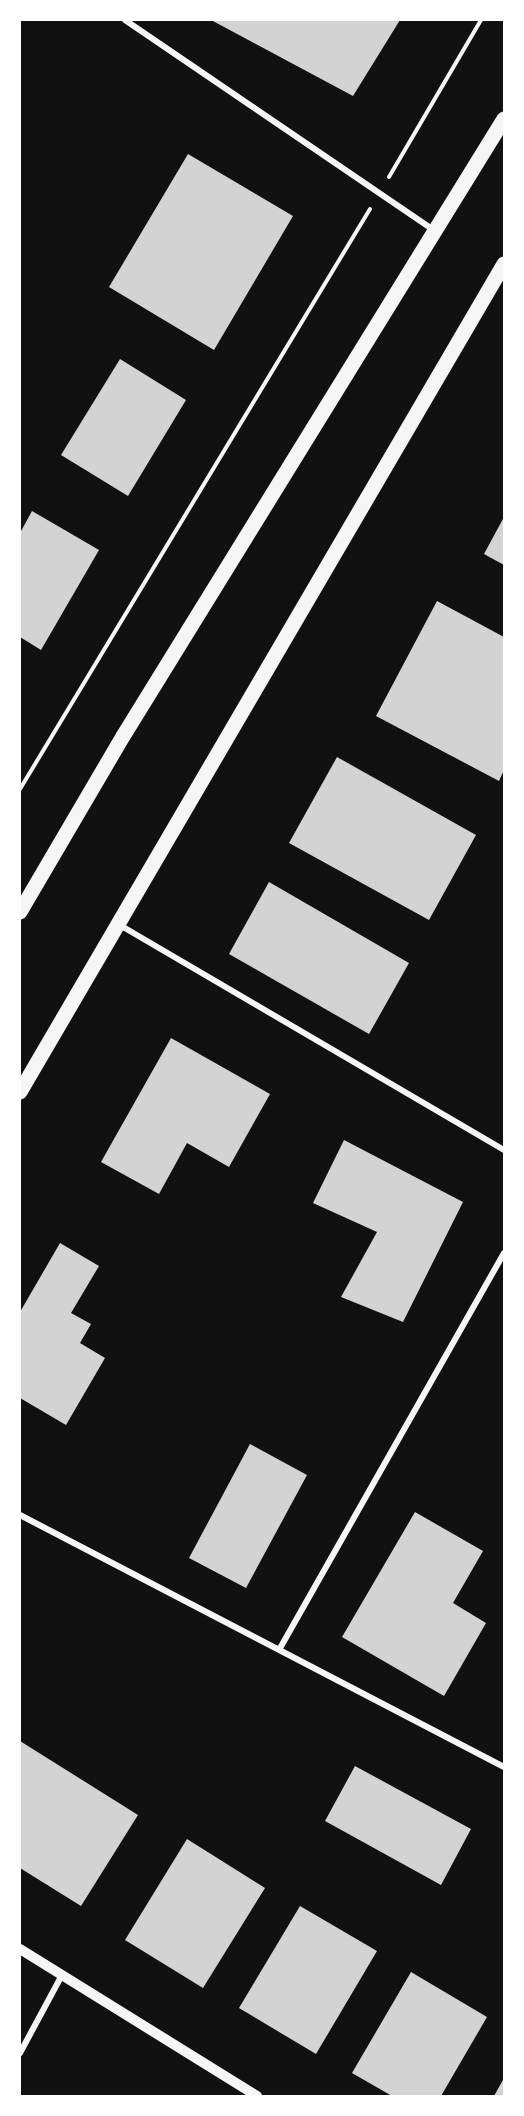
<!DOCTYPE html>
<html>
<head>
<meta charset="utf-8">
<style>
  body { margin:0 }
  #map { position:relative; width:524px; height:2116px; overflow:hidden; background:#111; font-family:Manrope,sans-serif }
  canvas { display:block }
  .frame { position:absolute; inset:0; border:21px solid #fff; pointer-events:none }
</style>
</head>
<body>
<div id="map">
<canvas width="524" height="2116"></canvas>
<div class="frame"></div>
</div>
<script>
const g = document.querySelector('canvas').getContext('2d');
g.lineJoin = 'round';
function fill(path, color) { g.fillStyle = color; g.fill(path, 'evenodd'); }
function trace(path, color, width, dash) { g.strokeStyle = color; g.lineWidth = width; g.lineCap = dash ? 'butt' : 'round'; g.setLineDash(dash || []); g.stroke(path); }
const building = new Path2D(`
  M211 20H400L353 96Z
  M188 154 293 216 214 350 109 287Z
  M120 359 186 400 128 496 61 455Z
  M32 511 99 550 41 650 20 637V533Z
  M504 517V565L484 554Z
  M437 601 504 637V770L499 781 376 716Z
  M337 757 476 835 429 920 289 843Z
  M269 882 409 963 369 1034 229 954Z
  M171 1038 270 1094 229 1167 187 1143 159 1194 101 1162Z
  M344 1140 463 1202 403 1322 341 1297 377 1232 313 1203Z
  M60 1243 99 1266 71 1313 91 1324 80 1343 105 1358 66 1425 20 1398V1312Z
  M250 1444 307 1475 246 1588 189 1558Z
  M415 1512 483 1551 453 1603 486 1623 444 1696 342 1637Z
  M20 1741 138 1815 81 1906 20 1868Z
  M355 1766 471 1829 441 1885 325 1821Z
  M187 1839 265 1888 203 1988 125 1940Z
  M300 1906 377 1951 316 2054 239 2008Z
  M411 1972 487 2017 441 2096H392L352 2073Z
  M504 2078V2096H494Z`);
const path = new Path2D(`
  M389 177 481 20
  M20 789 370 209`);
const minor = new Path2D(`
  M125 20 435 231
  M118 924 504 1150
  M20 1515 504 1767
  M279 1650 504 1253
  M20 2053 62 1975`);
const tertiary = new Path2D(`
  M20 1949 257 2096`);
const primary = new Path2D(`
  M20 912 122 738 504 119
  M20 1092 504 264`);
fill(building, '#d3d3d3');
trace(path, '#f5f5f5', 4);
trace(minor, '#f5f5f5', 6);
trace(tertiary, '#f5f5f5', 10);
trace(primary, '#f5f5f5', 15);
</script>
</body>
</html>
